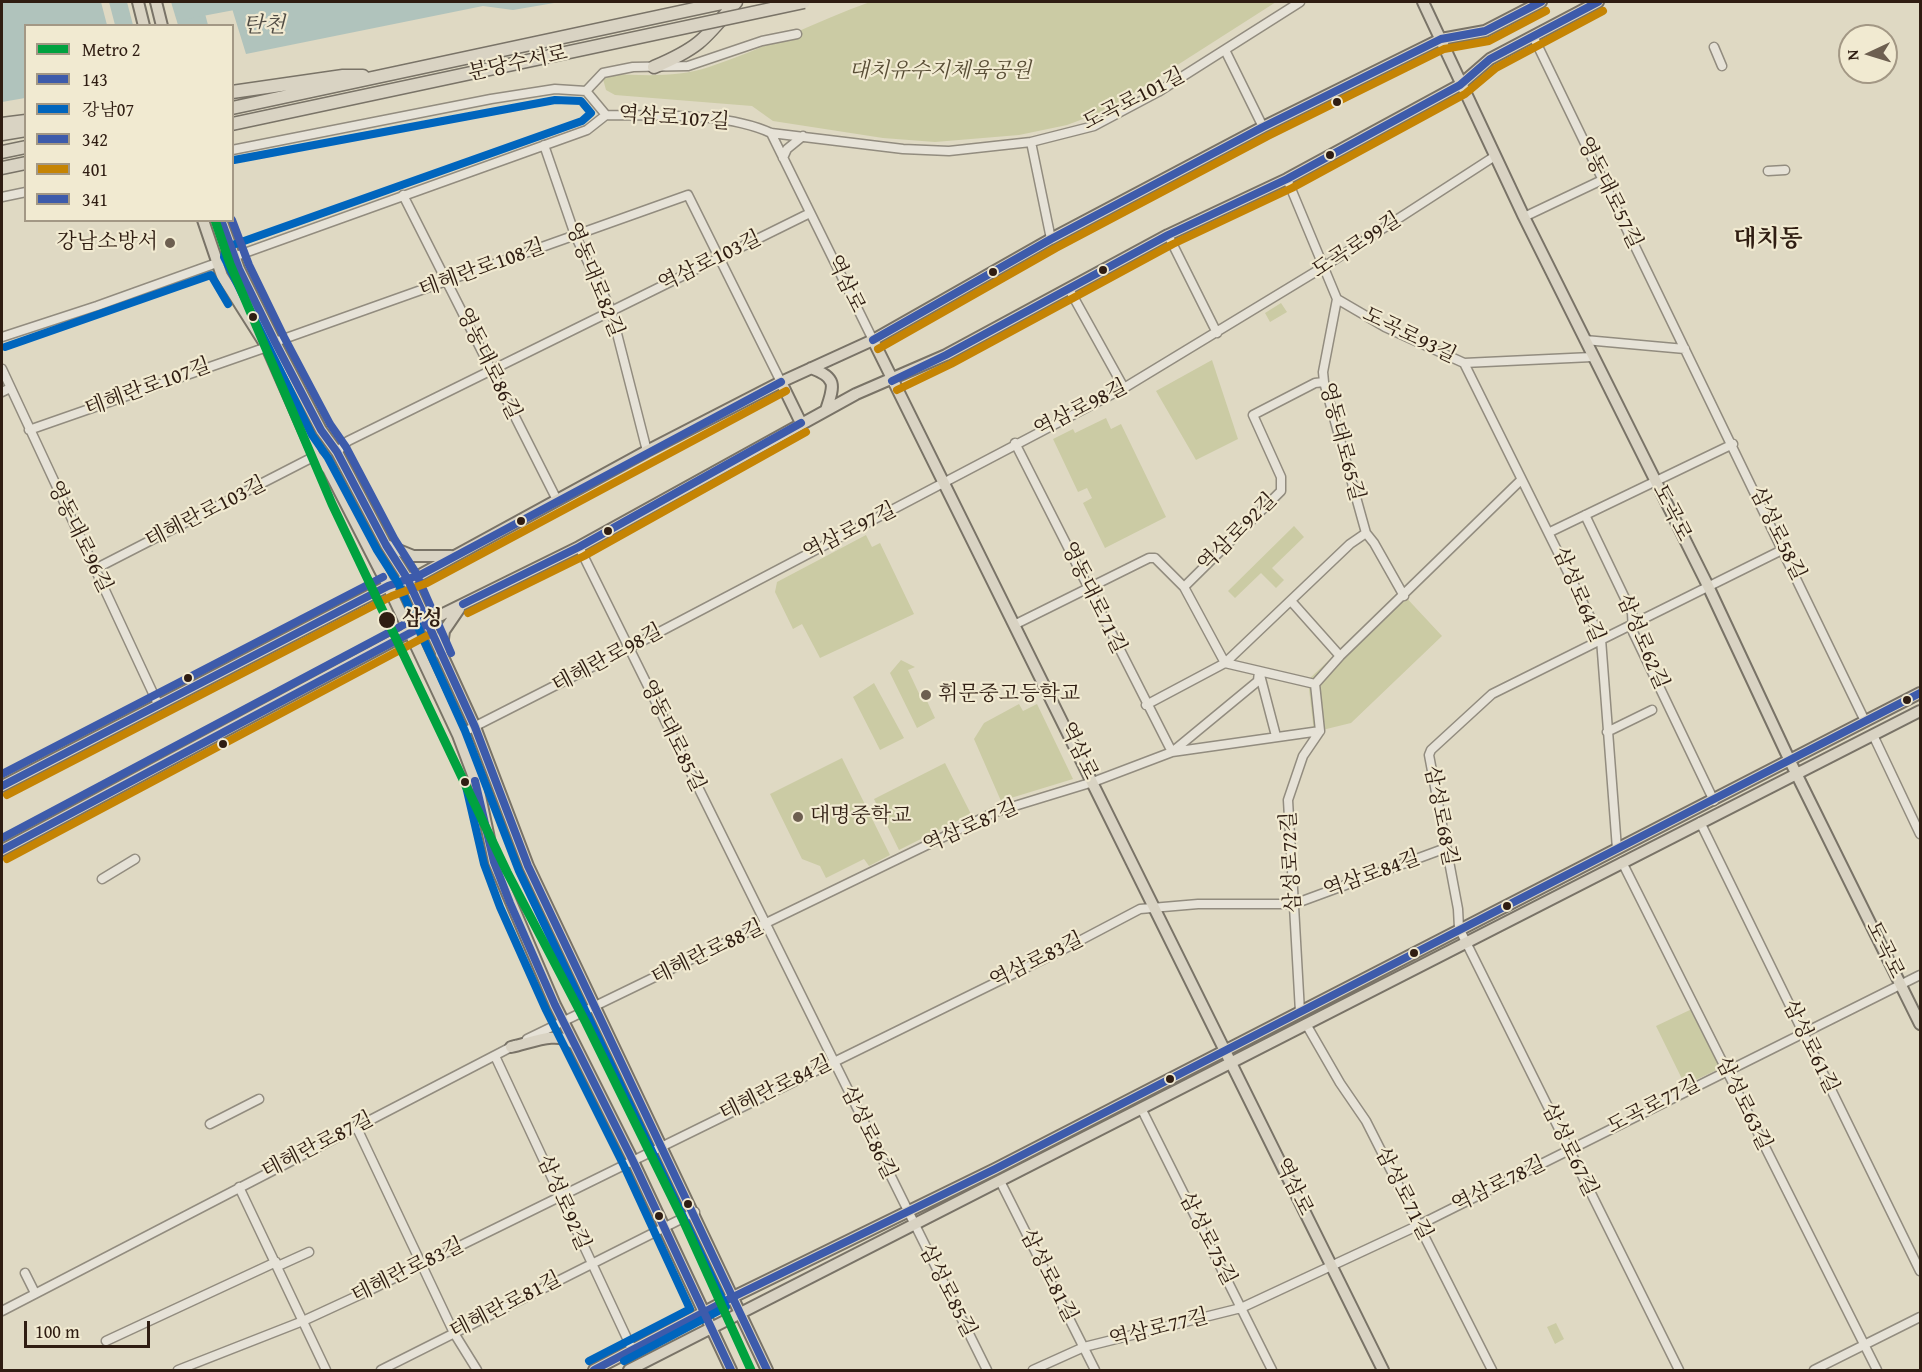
<!DOCTYPE html>
<html>
<head>
<meta charset="utf-8">
<style>
  body { margin:0 }
  #map { position:relative; width:1922px; height:1372px; overflow:hidden; background:#dfd9c3; font-family:"Gentium Book Plus","Noto Serif KR",serif }
  canvas { display:block }
  .frame { position:absolute; inset:0; border:3px solid #2f1d12; pointer-events:none }
  .legend { position:absolute; left:24px; top:24px; width:210px; height:198px; box-sizing:border-box; background:#f1ead1; border:2px solid #a39885; margin:0; padding:8px 10px; list-style:none; font-size:18px; color:#2f1d12 }
  .legend li { display:flex; align-items:center; gap:12px; height:30px }
  .legend b { width:30px; border:2px solid #a39885 }
  .north { position:absolute; left:1838px; top:24px; width:60px; height:60px; box-sizing:border-box; background:#f1ead1; border:2px solid #a39885; border-radius:50%; rotate:266deg; font-size:16px; font-weight:700; line-height:24px; text-align:center; color:#2f1d12 }
  .north::after { content:''; display:block; margin:auto; width:21px; height:27px; background:#6d5f50; clip-path:polygon(50% 0,100% 100%,50% 72%,0 100%) }
  .scale { position:absolute; left:24px; top:1321px; width:126px; height:27px; box-sizing:border-box; border:3px solid #2f1d12; border-top:0; padding-left:8px; font-size:18px; line-height:21px; white-space:nowrap; color:#2f1d12; -webkit-text-stroke:4px #f1ead1; paint-order:stroke }
</style>
</head>
<body>
<div id="map">
<canvas width="1922" height="1372"></canvas>
<div class="frame"></div>
<ul class="legend">
<li><b style="height:8px;background:#00a23f"></b>Metro 2</li>
<li><b style="height:8px;background:#3d5bab"></b>143</li>
<li><b style="height:8px;background:#0065bd"></b>강남07</li>
<li><b style="height:8px;background:#3d5bab"></b>342</li>
<li><b style="height:8px;background:#c58404"></b>401</li>
<li><b style="height:8px;background:#3d5bab"></b>341</li>
</ul>
<div class="north">N</div>
<div class="scale">100 m</div>
</div>
<script>
const g = document.querySelector('canvas').getContext('2d');
g.lineJoin = 'round';
function fill(path, color) { g.fillStyle = color; g.fill(path, 'evenodd'); }
function trace(path, color, width, dash) { g.strokeStyle = color; g.lineWidth = width; g.lineCap = dash ? 'butt' : 'round'; g.setLineDash(dash || []); g.stroke(path); }
function drawText(font, color, halo, rows, align = 'center') {
  g.font = font + ' "Gentium Book Plus","Noto Serif KR",serif'; g.lineWidth = 4.5; g.setLineDash([]); g.textBaseline = 'middle'; g.strokeStyle = halo; g.fillStyle = color; for (const [text, x, y, turn = 0] of rows) {
    g.save(); g.translate(x, y); g.rotate((+turn || 0) * Math.PI / 180); g.textAlign = isNaN(turn) ? turn : align; if (halo) g.strokeText(text, 0, 0); g.fillText(text, 0, 0); g.restore();
  }
}
const green = new Path2D(`
  M870 2H1276L1107 110 1067 125 1019 135 935 142 883 138 773 121 752 106 615 95 606 90 603 79 609 74C642 75 677 78 709 67 764 49 816 21 870 2Z
  M1281 303 1287 312 1270 322 1265 313Z
  M1212 360 1238 439 1196 460 1156 391Z
  M1106 418 1111 429 1121 424 1166 517 1105 548 1083 503 1092 498 1087 488 1078 492 1053 439 1073 429 1075 433Z
  M1294 526 1304 537 1272 568 1284 580 1276 588 1261 573 1235 598 1228 591Z
  M866 535 872 547 880 543 914 614 820 658 802 624 793 629 775 592 777 582Z
  M1401 592 1442 636 1351 723 1314 732 1308 680Z
  M901 660 915 667 908 670 923 702 927 701 935 718 917 728 890 673Z
  M874 683 904 738 880 750 853 697Z
  M1019 704 1023 711 1037 704 1073 779 1001 801 974 739 984 723Z
  M842 758 890 855 869 866 864 859 826 878 820 866 802 859 770 794Z
  M945 763 971 814 899 850 874 799Z
  M1692 1009 1721 1068 1685 1085 1656 1026Z
  M1556 1323 1564 1339 1555 1344 1547 1327Z`);
const water = new Path2D(`
  M2 2H101L107 25 26 26 25 98 2 102Z
  M109 2H202L208 25H115Z
  M230 2H560L513 10 483 6 246 54Z`);
const pier = new Path2D(`
  M127 2H171L178 25H133Z`);
const river = new Path2D(`
  M184 12 237 2`);
const minor = new Path2D(`
  M1533 36 1865 721
  M1714 47 1722 66
  M1225 50 1263 127
  M586 91 603 73 633 67 688 66 762 41 797 34
  M606 115C657 116 726 112 771 133L903 149 949 151 1031 142 1094 126 1158 92 1300 2
  M771 133 873 340
  M1031 142 1051 239
  M544 145 575 235 611 310 647 451
  M232 150 491 99 555 89 586 91 606 115
  M783 158 787 149 803 136
  M1768 171 1785 170
  M1287 179 1337 299 1323 372 1324 382 1366 533 1374 543 1404 596
  M403 195 557 500
  M2 197 26 192
  M1524 217 1602 180
  M1168 235 1217 333
  M1069 289 1124 388
  M1337 299 1385 327 1464 363 1592 357
  M2 337 97 306 587 130 606 115
  M1585 340 1685 349
  M275 342 688 195 781 382
  M1464 363 1601 639 1617 849
  M2 369 158 704
  M2 392 10 388
  M29 430 267 347
  M1015 443 1172 752 1258 681 1259 671
  M337 452 348 441 810 213
  M1585 515 1632 613 1633 632 1714 801
  M1550 532 1733 444
  M579 547 987 1370
  M95 569 315 456
  M1184 587 1281 491V477L1253 415 1315 383 1324 382
  M1291 601 1340 656
  M1016 624 1149 558H1155L1184 587 1225 663 1315 684
  M1260 675 1276 736
  M1146 705 1225 663 1350 544 1366 533
  M1607 732 1652 710
  M458 735 629 648 1124 388 1325 266 1495 156
  M1873 735 1920 834
  M1700 822 1920 1271
  M1622 862 1877 1370
  M102 879 135 859
  M1300 1012 1288 800 1303 756 1320 731 1315 684 1340 656 1521 480
  M1306 1024 1340 1083 1366 1121 1492 1370
  M527 1039 995 812 1093 782 1172 752 1320 731
  M495 1056 632 1349
  M1141 1108 1272 1370
  M210 1124 259 1099
  M356 1126 454 1333 477 1370
  M1000 1181 1095 1370
  M239 1187 326 1370
  M278 1266 309 1252
  M25 1273 35 1293
  M2 1311 515 1045
  M106 1341 276 1262
  M178 1370 303 1321 368 1291 1064 949 1140 909 1198 904H1294L1446 848
  M381 1370 695 1212
  M1033 1370 1084 1347 1241 1308 1419 1225 1920 975
  M1679 1370 1459 928 1458 909 1429 755 1431 750 1492 694 1784 549
  M1814 1370 1920 1317`);
const major = new Path2D(`
  M138 2 144 26
  M156 2 162 26
  M1423 2 1524 217 1708 586 1789 759 1920 1024
  M203 220 222 276 267 347 315 456 328 469 388 586 458 735 479 791 494 862 555 1005 633 1161 731 1370
  M221 220 239 269 275 342 321 430 337 452 386 545 407 578 475 727 528 866 767 1370
  M873 340 1383 1370
  M811 368C838 378 834 386 826 410
  M781 382 801 423
  M386 545 413 556H451
  M441 654 444 631 459 609
  M2 786 388 586 422 574 647 451 781 382 873 340 1051 239 1263 127 1441 39 1485 31 1541 2
  M2 850 443 614 579 547 856 394 946 355 1168 235 1287 179 1460 85 1490 59 1598 2
  M511 1047C531 1043 557 1030 574 1044
  M594 1370 733 1297 995 1169 1920 693
  M629 1370 1920 711`);
const highway = new Path2D(`
  M654 67C699 48 705 39 736 2
  M232 92 343 76H363
  M232 108 727 2
  M2 124 26 121
  M2 134 26 130
  M2 152 26 147
  M2 168 26 163`);
const highwayBridge = new Path2D(`
  M232 124 804 2`);
const bus1 = new Path2D(`
  M873 340 1051 239 1263 127 1441 39 1485 31 1541 2
  M892 381 946 355 1168 235 1287 179 1460 85 1490 59 1598 2
  M463 604 579 547 801 423
  M2 786 388 586 422 574 781 382
  M2 850 427 624
  M594 1370 733 1297 995 1169 1920 693`);
const bus2 = new Path2D(`
  M234 160 555 100 581 101 591 113 582 121 230 246 225 251 224 257 312 435 328 458 377 550 398 583 465 731 519 871 726 1307 624 1361
  M5 347 211 275 228 304
  M465 782 484 864 500 907 546 1010 624 1166 690 1309 589 1361`);
const bus3 = new Path2D(`
  M232 220 249 265 284 337 330 424 346 447 395 540 416 573 451 653
  M2 774 383 577
  M2 838 422 615`);
const bus4 = new Path2D(`
  M878 349 1056 248 1268 136 1444 49 1489 41 1546 11
  M897 390 951 364 1173 244 1292 188 1465 94 1496 68 1603 11
  M468 613 584 556 806 432
  M7 795 392 596 427 583 786 391
  M7 859 432 633`);
const bus5 = new Path2D(`
  M221 220 239 269 275 342 321 430 337 452 386 545 407 578 475 727 528 866 767 1370
  M475 781 494 862 510 903 555 1005 633 1161 731 1370`);
const metro1 = new Path2D(`
  M215 220 230 264 332 504 507 872 586 1023 682 1218 751 1370`);
const markers = [
  [1337,102,5,"#2f1d12"],
  [1330,155,5,"#2f1d12"],
  [170,243,6,"#6d5f50"],
  [1103,270,5,"#2f1d12"],
  [993,272,5,"#2f1d12"],
  [253,317,5,"#2f1d12"],
  [521,521,5,"#2f1d12"],
  [608,531,5,"#2f1d12"],
  [387,620,9,"#2f1d12"],
  [188,678,5,"#2f1d12"],
  [926,695,6,"#6d5f50"],
  [1907,700,5,"#2f1d12"],
  [223,744,5,"#2f1d12"],
  [465,782,5,"#2f1d12"],
  [798,817,6,"#6d5f50"],
  [1507,906,5,"#2f1d12"],
  [1414,953,5,"#2f1d12"],
  [1170,1079,5,"#2f1d12"],
  [688,1204,5,"#2f1d12"],
  [659,1216,5,"#2f1d12"]
];
const streetNames = [
  ["분당수서로",518,64,-12],
  ["도곡로101길",1134,100,-27],
  ["역삼로107길",674,119,4],
  ["영동대로57길",1609,193,64],
  ["도곡로99길",1357,246,-33],
  ["역삼로103길",710,262,-26],
  ["테헤란로108길",482,269,-20],
  ["영동대로82길",594,280,68],
  ["역삼로",845,284,64],
  ["도곡로93길",1409,336,26],
  ["영동대로86길",488,364,64],
  ["테헤란로107길",148,388,-20],
  ["역삼로98길",1081,409,-27],
  ["영동대로65길",1341,442,75],
  ["테헤란로103길",206,513,-27],
  ["도곡로",1671,513,63],
  ["역삼로97길",850,532,-27],
  ["역삼로92길",1238,533,-45],
  ["삼성로58길",1777,534,64],
  ["영동대로96길",79,537,64],
  ["삼성로64길",1578,595,67],
  ["영동대로71길",1093,598,64],
  ["삼성로62길",1642,642,67],
  ["테헤란로98길",608,659,-28],
  ["영동대로85길",672,736,64],
  ["역삼로",1078,751,64],
  ["삼성로68길",1440,816,79],
  ["역삼로87길",971,827,-24],
  ["삼성로72길",1292,862,-93],
  ["역삼로84길",1372,875,-20],
  ["도곡로",1884,950,64],
  ["테헤란로88길",708,953,-26],
  ["역삼로83길",1037,961,-26],
  ["삼성로61길",1810,1047,64],
  ["테헤란로84길",776,1089,-26],
  ["삼성로63길",1743,1104,64],
  ["도곡로77길",1654,1106,-27],
  ["삼성로86길",868,1133,64],
  ["테헤란로87길",318,1146,-27],
  ["삼성로67길",1569,1150,64],
  ["역삼로78길",1499,1185,-26],
  ["역삼로",1293,1187,64],
  ["삼성로71길",1403,1194,63],
  ["삼성로92길",563,1203,66],
  ["삼성로75길",1207,1239,63],
  ["테헤란로83길",408,1271,-26],
  ["삼성로81길",1048,1276,63],
  ["삼성로85길",947,1291,63],
  ["테헤란로81길",506,1306,-27],
  ["역삼로77길",1159,1329,-14]
];
const parkNames = [
  ["대치유수지체육공원",940,72]
];
const poiNames = [
  ["강남소방서",158,243,"right"],
  ["휘문중고등학교",938,695],
  ["대명중학교",810,817]
];
const stopNames = [
  ["삼성",402,620]
];
const waterNames = [
  ["탄천",264,26]
];
const quarterNames = [
  ["대치동",1768,240]
];
fill(green, '#cbcba4');
fill(water, '#b0c3bc');
fill(pier, '#dfd9c3');
trace(river, '#b0c3bc', 15);
trace(minor, '#928c7f', 11);
trace(major, '#797367', 14);
trace(highway, '#797367', 15);
trace(minor, '#e6e2d7', 8);
trace(major, '#d9d3c3', 10);
trace(highway, '#d9d3c3', 12);
trace(highwayBridge, '#797367', 15, []);
trace(highwayBridge, '#d9d3c3', 12);
trace(bus1, '#3d5bab', 8);
trace(bus2, '#0065bd', 8);
trace(bus3, '#3d5bab', 8);
trace(bus4, '#c58404', 8);
trace(bus5, '#3d5bab', 8);
trace(metro1, '#00a23f', 9);
for (const [x, y, r, color] of markers) { const dot = new Path2D(); dot.arc(x, y, r, 0, 2 * Math.PI); g.fillStyle = color; g.fill(dot); trace(dot, '#f1ead1', 2); }
drawText('21px', '#2f1d12', '#f1ead1', streetNames);
drawText('italic 21px', '#594e36', '#f1ead1', parkNames);
drawText('21px', '#2f1d12', '#f1ead1', poiNames, 'left');
drawText('bold 21px', '#2f1d12', '#f1ead1', stopNames, 'left');
drawText('italic 22px', '#504c44', '#f1ead1', waterNames);
drawText('bold 24px', '#2f1d12', '#f1ead1', quarterNames);
</script>
</body>
</html>
